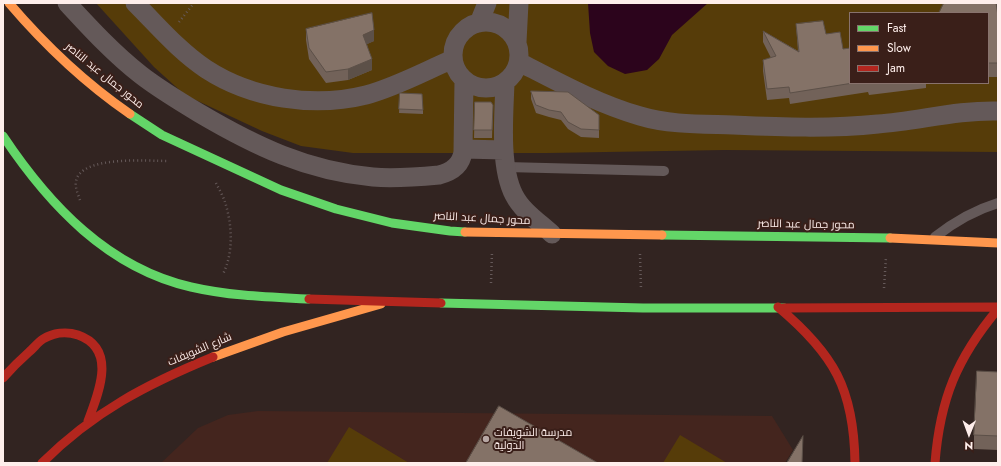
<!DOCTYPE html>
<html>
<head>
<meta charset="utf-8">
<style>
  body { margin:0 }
  #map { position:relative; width:1001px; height:466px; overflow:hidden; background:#322421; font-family:Jost,sans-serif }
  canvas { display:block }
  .frame { position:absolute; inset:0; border:4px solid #feeeeb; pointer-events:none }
  .legend { position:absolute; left:849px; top:12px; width:140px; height:72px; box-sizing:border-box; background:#3a1f19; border:1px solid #88726d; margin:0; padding:5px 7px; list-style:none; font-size:12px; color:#feeeeb }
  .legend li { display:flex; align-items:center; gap:8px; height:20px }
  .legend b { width:20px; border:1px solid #88726d }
  .north { position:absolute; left:949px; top:414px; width:40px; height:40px; -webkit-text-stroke:3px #3a1f19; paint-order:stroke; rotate:181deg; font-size:11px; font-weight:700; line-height:16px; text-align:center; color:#feeeeb }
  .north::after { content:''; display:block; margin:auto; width:14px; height:18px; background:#feeeeb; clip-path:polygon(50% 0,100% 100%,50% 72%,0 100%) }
</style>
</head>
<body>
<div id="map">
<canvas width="1001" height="466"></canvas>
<div class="frame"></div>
<ul class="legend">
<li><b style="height:5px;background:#63d668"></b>Fast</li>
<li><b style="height:5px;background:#ff974d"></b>Slow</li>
<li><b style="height:5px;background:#b3261e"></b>Jam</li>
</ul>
<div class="north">N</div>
</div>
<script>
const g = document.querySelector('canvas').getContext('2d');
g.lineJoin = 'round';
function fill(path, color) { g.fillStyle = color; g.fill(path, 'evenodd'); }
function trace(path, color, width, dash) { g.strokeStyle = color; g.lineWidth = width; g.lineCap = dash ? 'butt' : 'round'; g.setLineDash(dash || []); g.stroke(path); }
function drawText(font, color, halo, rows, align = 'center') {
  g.font = font + ' Jost,Cairo,sans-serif'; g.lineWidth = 4; g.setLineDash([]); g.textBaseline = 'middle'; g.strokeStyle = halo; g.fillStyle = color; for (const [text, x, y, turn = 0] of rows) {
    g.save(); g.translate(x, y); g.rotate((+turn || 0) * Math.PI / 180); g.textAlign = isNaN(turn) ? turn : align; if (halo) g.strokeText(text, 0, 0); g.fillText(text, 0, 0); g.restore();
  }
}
const built = new Path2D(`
  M258 411 772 416 793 450 785 463H161L198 428 228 415Z`);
const green = new Path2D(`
  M96 3H998V152L725 150 547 153H353L301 146 262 131 185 95 154 67ZM850 13H988V83H850Z
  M349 427 409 463H327Z
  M680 435 727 463H663Z`);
const water = new Path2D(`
  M588 3H708L672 35 659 59 647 70 625 74 608 66 594 52 590 33Z`);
const path = new Path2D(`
  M179 22 194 3
  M216 183C219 189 223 196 225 202 232 224 234 252 223 274
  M80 200C78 194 75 188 76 182 79 155 149 161 168 161
  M640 254 641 289
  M491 283 492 252
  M884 288 886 257`);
const lane = new Path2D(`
  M506 167 664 171
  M935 237C954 222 975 210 998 203`);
const street = new Path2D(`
  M67 3C90 28 114 54 141 75 159 89 179 101 199 113 255 146 307 171 373 177 395 179 417 177 439 175 451 172 461 166 463 152L464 80
  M135 3C158 26 179 51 206 69 252 99 314 108 366 95 396 87 425 71 453 59
  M453 55a33 33 0 1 1 66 0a33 33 0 1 1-66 0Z
  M479 23 487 3
  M517 42 519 3
  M519 62C558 82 598 104 640 116 670 125 702 124 733 125 781 127 830 129 878 124 918 121 957 110 998 111
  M505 83C504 114 499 166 514 195 522 211 539 222 552 234
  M464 149 504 150`);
const fast = new Path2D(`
  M130 114 162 135 281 190 336 209 392 223 450 231 465 232
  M3 136C49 205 108 268 191 287 230 296 269 297 309 299
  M662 235 890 238
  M441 303 643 308H784`);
const slow = new Path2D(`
  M9 3C44 44 85 83 130 114
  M465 232 662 235
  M890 238 998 243
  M213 357 283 332 381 304`);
const jam = new Path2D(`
  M309 299 441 303
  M778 307C834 354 854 389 855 463
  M784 308 998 307
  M3 378C11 369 20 360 29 352 34 348 38 342 43 339 53 333 66 331 78 335 118 349 98 394 88 421
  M42 463C93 412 147 384 213 357
  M935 463C940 399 957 358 998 309`);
const wall = new Path2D(`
  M998 3V10H997L998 16V77H988V13Z
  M796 24 826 34 850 83H926V88L869 95 868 92 790 104 789 98 767 100 763 71V60L771 58 763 42V31L798 51Z
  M306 29 374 41 367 44 372 70 348 80 326 83 309 59 306 40Z
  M531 91 599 115V138L581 137 568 129 561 120 549 117 536 113 531 99Z
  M400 93 423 110V114L399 113Z
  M475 102 493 105 492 138H474Z
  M998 372V450L974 449V435Z`);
const shadedWall = new Path2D(`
  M995 3H998V10L995 11Z
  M374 30V41L363 46V35Z
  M372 59V70L348 80V69Z`);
const building = new Path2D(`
  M944 3H996L998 16V63H988V13H939Z
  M372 13 374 30 363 35 372 59 348 69 326 72 309 48 306 29Z
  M823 21 826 34 840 32 843 49 850 48V83H853L790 93 789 87 767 89 763 60 776 56 763 31 799 52 796 24Z
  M531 91 568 92 599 115V130L581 129 568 122 561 112 549 110 536 105Z
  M400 93 422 94 423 110 399 109Z
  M475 102H491L493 105 492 130H474Z
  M977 371 998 372V436L974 435Z
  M499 406 598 463H466Z
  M803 436 802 463H787Z`);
const markers = [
  [486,439,4,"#b7a7a4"]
];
const streetNames = [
  ["محور جمال عبد الناصر",104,76,39],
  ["محور جمال عبد الناصر",482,219,3],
  ["محور جمال عبد الناصر",806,225,1],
  ["شارع الشويفات",200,350,-23]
];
const poiNames = [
  ["مدرسة الشويفات",494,433],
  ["الدولية",494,446]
];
fill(built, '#44251e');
fill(green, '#563c09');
fill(water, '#2c041c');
trace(path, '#665a5a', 2.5, [1, 3]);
trace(lane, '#645959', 10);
trace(street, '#645959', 19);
trace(fast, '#63d668', 9);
trace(slow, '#ff974d', 9);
trace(jam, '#b3261e', 9);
fill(wall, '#726259');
fill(shadedWall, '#5c5048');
fill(building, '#847267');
trace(building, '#5c5048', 1);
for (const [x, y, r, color] of markers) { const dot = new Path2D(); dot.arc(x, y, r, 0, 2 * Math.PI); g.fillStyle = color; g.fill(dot); trace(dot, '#3a1f19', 1.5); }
drawText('11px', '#feeeeb', '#3a1f19', streetNames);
drawText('11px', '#feeeeb', '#3a1f19', poiNames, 'left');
</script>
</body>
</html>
